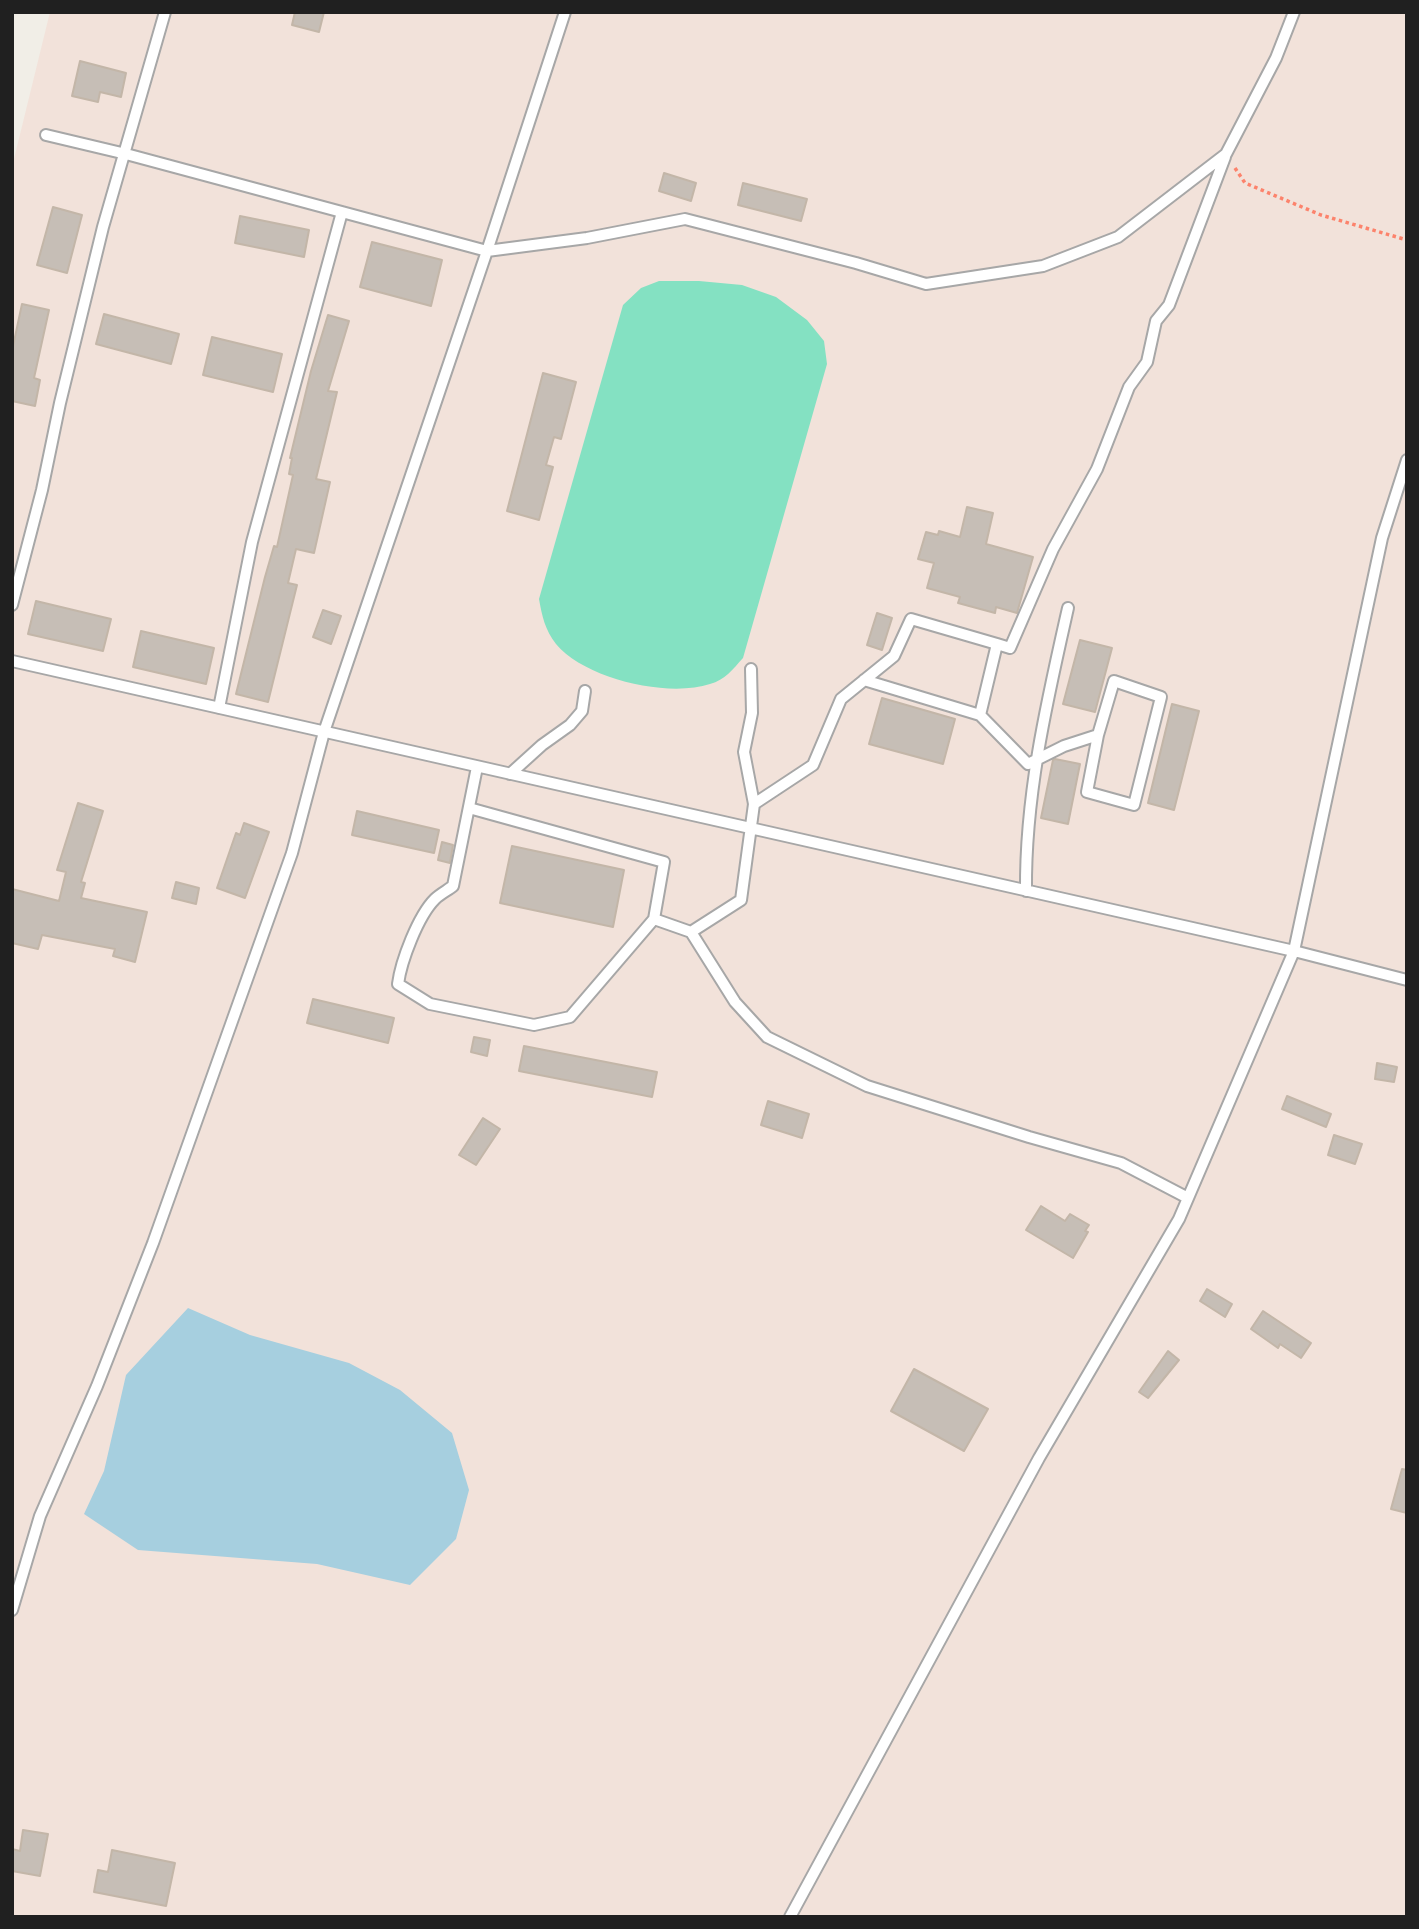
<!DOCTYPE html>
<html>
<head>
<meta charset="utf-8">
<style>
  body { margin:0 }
  #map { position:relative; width:1419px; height:1929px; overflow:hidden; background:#f1eee7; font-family:Ubuntu,sans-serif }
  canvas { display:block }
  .frame { position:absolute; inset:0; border:14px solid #202020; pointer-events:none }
</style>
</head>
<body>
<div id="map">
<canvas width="1419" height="1929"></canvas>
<div class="frame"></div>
</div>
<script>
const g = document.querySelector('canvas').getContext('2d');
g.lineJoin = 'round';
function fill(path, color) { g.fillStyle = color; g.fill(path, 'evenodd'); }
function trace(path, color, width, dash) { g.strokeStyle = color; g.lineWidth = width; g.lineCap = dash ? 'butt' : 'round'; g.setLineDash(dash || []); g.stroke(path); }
const military = new Path2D(`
  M50 12H1407V1917H12V167Z`);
const pitch = new Path2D(`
  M659 281H699L742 285 776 297 807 320 824 341 827 364 743 658C733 669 725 680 710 684 668 698 585 679 556 644 545 630 542 616 539 599L623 305 641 288Z`);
const water = new Path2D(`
  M188 1308 250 1335 349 1363 400 1390 452 1433 469 1490 456 1539 410 1585 317 1564 138 1550 84 1514 104 1471 126 1375Z`);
const building = new Path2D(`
  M295 12H324L319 32 292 25Z
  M80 61 126 73 121 97 100 92 98 102 72 96Z
  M664 173 696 183 691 201 659 191Z
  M743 183 807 199 801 221 738 205Z
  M53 207 82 215 67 273 37 265Z
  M240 216 309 230 304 257 235 243Z
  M372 242 442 260 431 306 360 287Z
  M22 304 49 310 34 378 40 380 35 406 12 401V351Z
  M104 314 179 334 171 364 96 344Z
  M328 315 349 321 328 391 337 392 316 479 330 482 314 553 296 549 288 583 297 585 268 702 236 694 265 577 274 546 277 547 293 475 289 474 292 458H290L311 371Z
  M212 337 282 354 273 392 203 375Z
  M543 373 576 382 561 439 554 437 546 465 553 467 539 520 507 511Z
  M967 507 993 513 986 544 1033 557 1017 613 996 607 995 613 958 603 960 597 927 588 934 563 918 559 926 532 938 535 939 531 960 537Z
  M36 601 111 619 103 651 28 634Z
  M323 610 341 616 331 644 313 637Z
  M877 613 892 618 882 650 867 645Z
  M141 631 214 648 206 684 133 667Z
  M1080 640 1112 648 1095 712 1063 704Z
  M882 698 955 719 943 764 869 744Z
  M1172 704 1199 711 1174 810 1148 803Z
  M1055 759 1080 764 1068 824 1041 818 1053 760Z
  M78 803 103 811 81 882 85 883 81 898 147 912 135 962 113 956 115 949 42 935 38 949 12 943V889L59 901 66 872 57 870Z
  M357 811 439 830 434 853 352 835Z
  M244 823 269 832 245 898 217 888 236 833 240 835Z
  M442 842 453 845 450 863 438 860Z
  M512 846 624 870 613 927 500 903Z
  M176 882 199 888 196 904 172 898Z
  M313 999 394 1018 388 1043 307 1023Z
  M474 1037 490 1040 487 1056 471 1052Z
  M524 1046 657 1072 652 1097 519 1071Z
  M1377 1063 1397 1067 1394 1082 1375 1079Z
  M1287 1096 1331 1114 1326 1127 1282 1109Z
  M768 1101 809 1114 802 1138 761 1125Z
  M483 1118 500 1129 476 1165 459 1155Z
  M1334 1135 1362 1144 1355 1164 1328 1155Z
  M1041 1206 1065 1221 1070 1214 1089 1225 1085 1231 1088 1232 1073 1258 1026 1230Z
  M1207 1289 1232 1304 1225 1317 1200 1301Z
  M1263 1311 1311 1343 1301 1358 1280 1344 1278 1348 1251 1329Z
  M1168 1351 1179 1360 1148 1398 1139 1392Z
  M914 1369 988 1409 964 1451 891 1411Z
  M1402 1469 1407 1470V1513L1391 1509Z
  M23 1830 48 1834 40 1876 12 1871V1849L20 1851Z
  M112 1850 175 1863 166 1906 94 1892 98 1870 108 1872Z`);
const path = new Path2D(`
  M1235 168 1245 183 1321 215 1407 240`);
const service = new Path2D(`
  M46 135 126 154 487 251 587 238 685 219 856 263 926 284 1043 266 1118 237 1226 154 1276 58 1294 12
  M12 605 42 490 60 403 103 227 165 12
  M997 644 1010 648 1053 549 1097 469 1129 387 1147 362 1156 321 1169 305 1225 157
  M12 661 1294 951 1407 980
  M751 669 752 713 744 752 754 804
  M219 708 252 542 342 212
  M980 715 1028 764 1064 746 1098 735 1114 681 1161 697 1134 805 1087 792 1098 735
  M510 774 542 745 570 725 582 711 585 691
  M469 808 664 862 654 919 570 1017 534 1025 430 1004 398 984C401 961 418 916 435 899 440 894 448 890 453 886L477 767
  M1026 891C1025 795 1047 701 1068 608
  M654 919 691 932 735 1002 767 1037 867 1086 1029 1137 1121 1163 1188 1198
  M691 932 741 900 754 804 813 765 841 699 894 656 911 619 997 644 980 715 864 680
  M12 1610 40 1516 97 1386 153 1243 292 853 324 732 487 251 565 12
  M790 1917 1039 1458 1179 1219 1294 951 1382 538 1407 460`);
fill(military, '#f2e2da');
fill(pitch, '#84e1c2');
fill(water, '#a6cfdf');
fill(building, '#c6beb6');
trace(building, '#c3b6a8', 2);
trace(service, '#a7a7a7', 14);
trace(path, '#fc836c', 3.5, [3.5, 3.5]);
trace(service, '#fff', 10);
</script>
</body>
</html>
